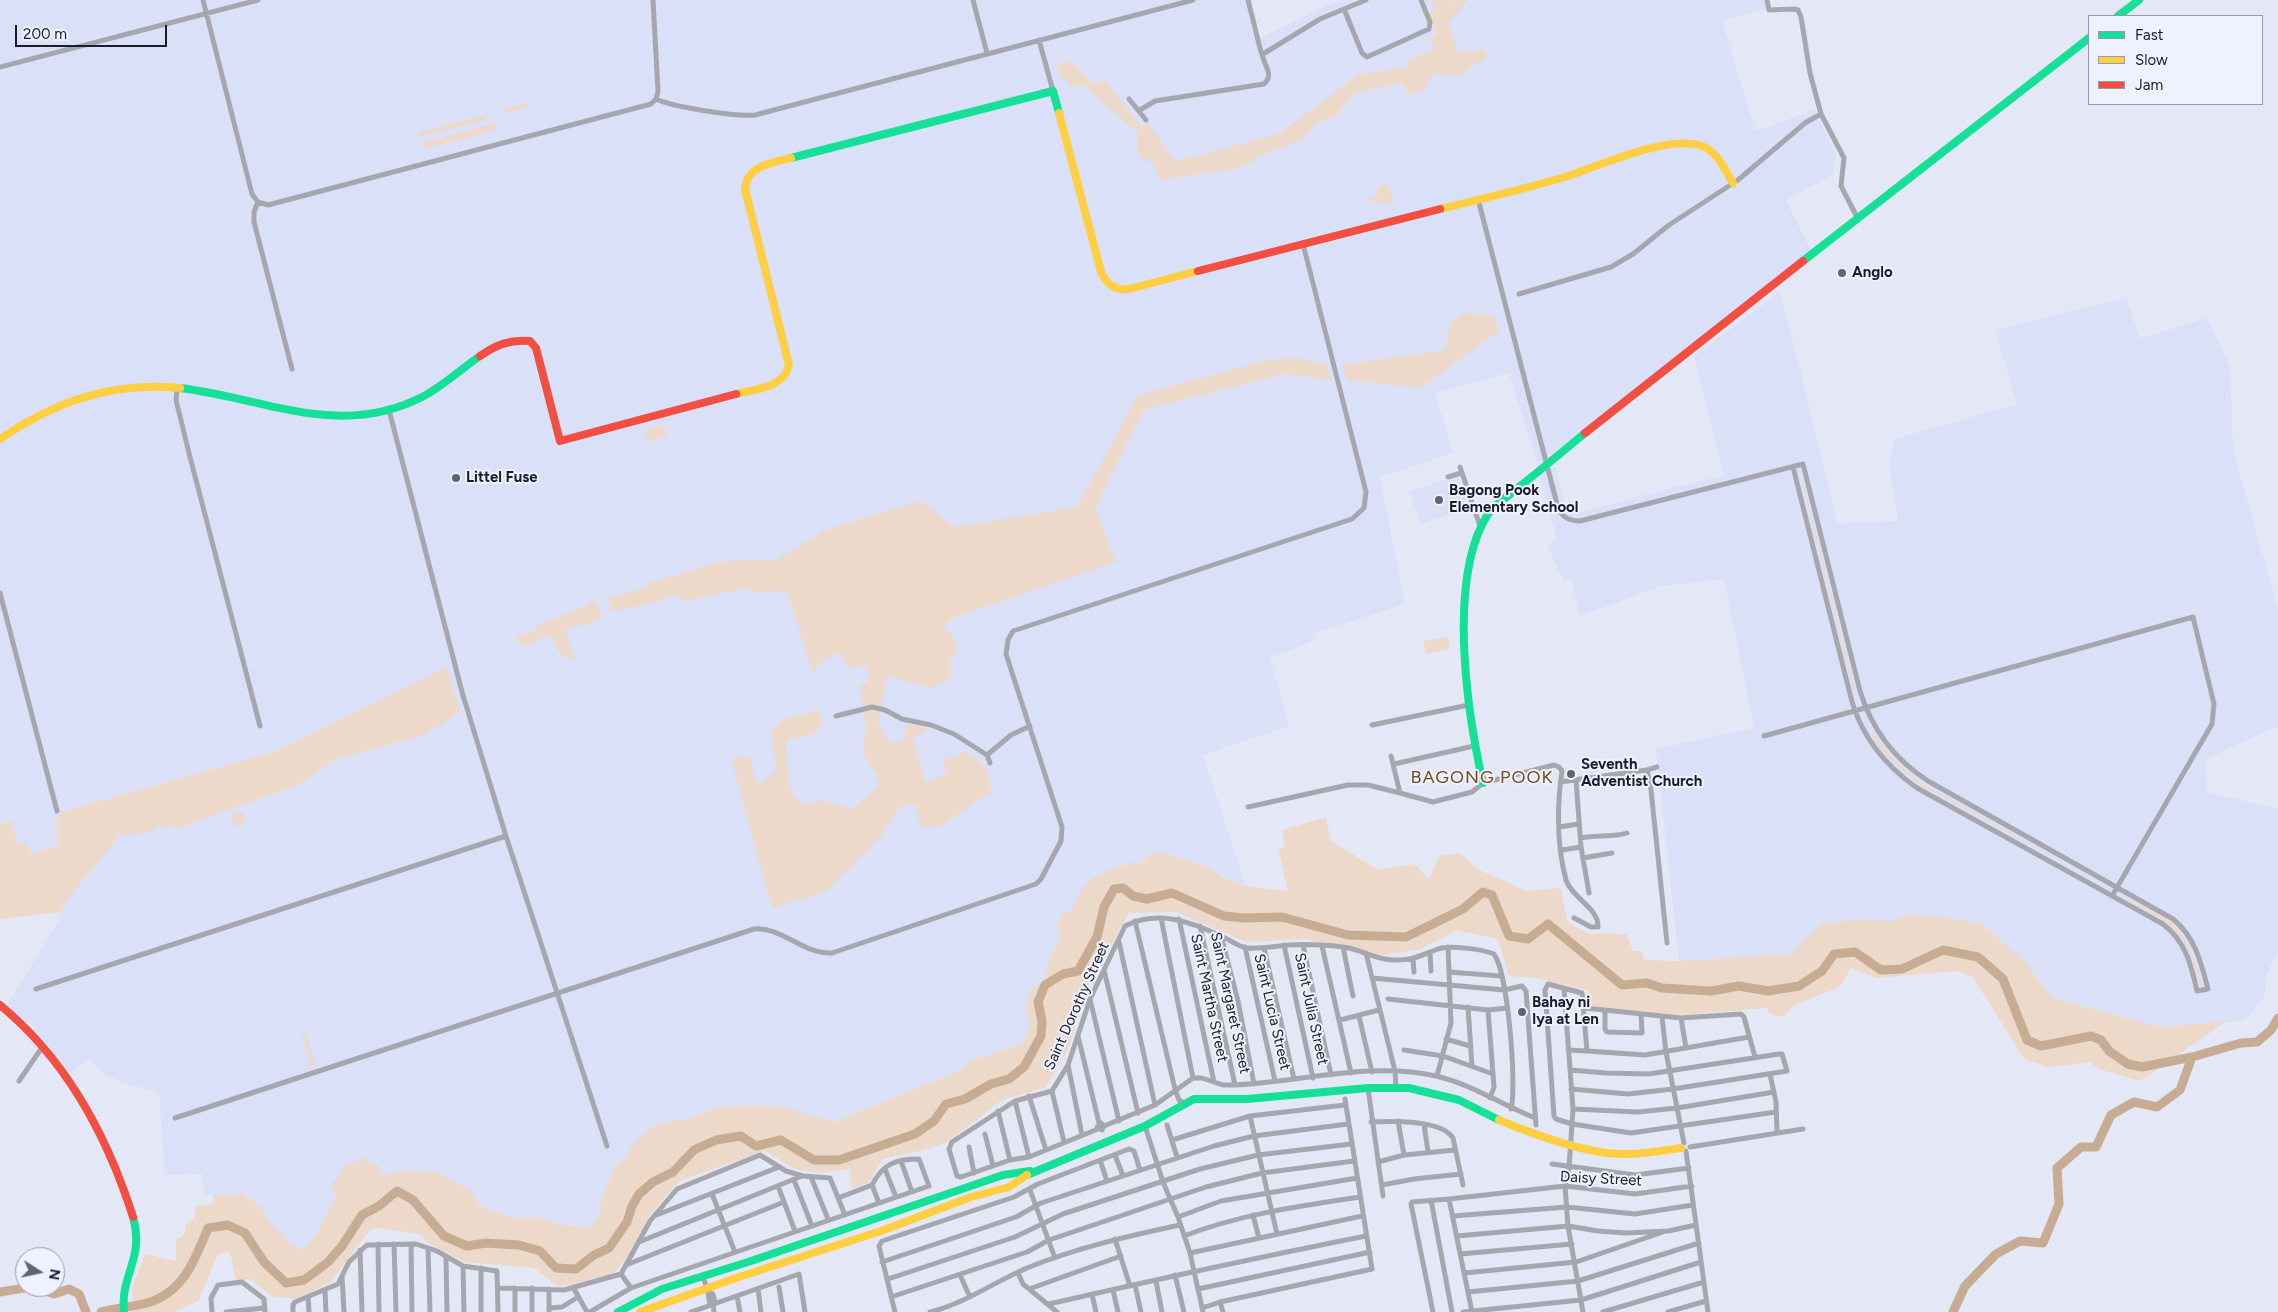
<!DOCTYPE html>
<html>
<head>
<meta charset="utf-8">
<style>
  body { margin:0 }
  #map { position:relative; width:2278px; height:1312px; overflow:hidden; background:#e4e8f6; font-family:Figtree,sans-serif }
  canvas { display:block }
  .legend { position:absolute; left:2088px; top:15px; width:175px; height:90px; box-sizing:border-box; background:#eef1fe; border:1px solid #999ca8; margin:0; padding:6px 9px; list-style:none; font-size:15px; color:#1a1d28 }
  .legend li { display:flex; align-items:center; gap:10px; height:25px }
  .legend b { width:25px; border:1px solid #999ca8 }
  .north { position:absolute; left:15px; top:1247px; width:50px; height:50px; box-sizing:border-box; background:#eef1fe; border:1px solid #999ca8; border-radius:50%; rotate:100deg; font-size:14px; font-weight:700; line-height:20px; text-align:center; color:#1a1d28 }
  .north::after { content:''; display:block; margin:auto; width:18px; height:22px; background:#616470; clip-path:polygon(50% 0,100% 100%,50% 72%,0 100%) }
  .scale { position:absolute; left:15px; top:25px; width:152px; height:22px; box-sizing:border-box; border:2px solid #1a1d28; border-top:0; padding-left:6px; font-size:15px; line-height:18px; white-space:nowrap; color:#1a1d28; -webkit-text-stroke:4px #eef1fe; paint-order:stroke }
</style>
</head>
<body>
<div id="map">
<canvas width="2278" height="1312"></canvas>
<ul class="legend">
<li><b style="height:6px;background:#16e098"></b>Fast</li>
<li><b style="height:6px;background:#ffcf43"></b>Slow</li>
<li><b style="height:6px;background:#f24e42"></b>Jam</li>
</ul>
<div class="north">N</div>
<div class="scale">200 m</div>
</div>
<script>
const g = document.querySelector('canvas').getContext('2d');
g.lineJoin = 'round';
function fill(path, color) { g.fillStyle = color; g.fill(path, 'evenodd'); }
function trace(path, color, width, dash) { g.strokeStyle = color; g.lineWidth = width; g.lineCap = dash ? 'butt' : 'round'; g.setLineDash(dash || []); g.stroke(path); }
function drawText(font, color, halo, rows, align = 'center') {
  g.font = font + ' Figtree,sans-serif'; g.lineWidth = 4; g.setLineDash([]); g.textBaseline = 'middle'; g.strokeStyle = halo; g.fillStyle = color; for (const [text, x, y, turn = 0] of rows) {
    g.save(); g.translate(x, y); g.rotate((+turn || 0) * Math.PI / 180); g.textAlign = isNaN(turn) ? turn : align; if (halo) g.strokeText(text, 0, 0); g.fillText(text, 0, 0); g.restore();
  }
}
const built = new Path2D(`
  M0 0H1251L1260 38 1324 7 1344 0H1764L1766 9 1722 20 1755 131 1815 110 1836 155 1833 175 1786 200 1811 250 1538 465 1509 373 1435 393 1453 453 1380 477 1405 604 1312 634 1313 641 1270 658 1289 726 1203 755 1246 886 1223 878 1205 866 1145 860 1084 886 1071 910 1067 913H1063L1056 927 1059 929V942L1050 957 1044 979 1030 991 1026 1009 1030 1023 1023 1044 969 1061 961 1070 834 1122 781 1106 769 1107 754 1105 714 1108 691 1118 658 1124 629 1149 626 1157 614 1167 600 1205 599 1216 589 1228 557 1224 537 1217 513 1218 479 1206 472 1191 400 1171 382 1175 338 1178 332 1187 336 1199 329 1207 322 1226 307 1246 300 1250 288 1242 286 1237 267 1220 261 1207 240 1191 236 1195H204L202 1174 165 1175 159 1092 122 1083 101 1072 90 1059 70 1073 31 1025 7 1005 59 920 63 905 122 831 124 836 162 826 181 827 299 785 336 759 422 736 447 668 276 751 61 812 56 821 58 845 31 854 17 845 12 821 0 824Z
  M1780 292 1801 372 1837 523 1898 521 1889 463 1894 439 2017 404 1995 330 2126 298 2140 338 2207 318 2230 366 2233 449 2278 609V726L2206 759 2207 792 2278 809V953L2267 973 2265 995 2249 1017 2241 1021 2161 1027 2052 998 2026 963 1914 914 1889 921 1858 919 1821 924 1791 954 1679 961 1656 749 1754 728 1724 579 1661 586 1580 616 1571 579 1563 581 1547 545 1557 539 1539 475 1555 466 1565 508 1574 513 1724 475 1694 356Z
  M1458 476 1468 509 1420 524 1410 491Z`);
const green = new Path2D(`
  M1430 0H1451L1453 3 1457 0H1468L1448 24 1459 53 1485 49 1488 56 1458 77 1434 73 1425 89 1409 96 1403 84C1372 88 1352 87 1336 117L1316 123 1302 140 1263 154 1241 168 1159 180 1156 167 1138 153V133L1084 86H1072L1059 74 1057 65 1071 61 1093 83 1105 81 1141 126 1148 123 1174 160 1194 157 1280 133 1358 75 1407 67 1408 60 1434 50 1431 37 1437 34 1429 13 1436 10Z
  M527 103 528 106 508 113 504 109Z
  M486 115 485 120 423 136 417 133Z
  M499 122 493 131 427 148 418 144Z
  M1389 184 1394 201 1380 204 1366 198 1379 194 1377 187Z
  M1465 313 1494 315 1499 331 1421 388 1347 380 1342 365 1445 350 1450 323Z
  M1297 358 1327 364 1332 380 1284 374 1144 410 1095 508 1116 562 952 618 943 627 953 635 958 653 950 658 951 679 931 688 887 676 878 723 889 743 905 740 906 724 926 727 927 731 913 737 925 783 946 774 943 758H957L963 751C986 762 988 767 991 792L940 826 919 827 917 804 899 807 880 838 825 892 772 908 731 758 749 757 758 785 777 770 770 732 781 720 819 710 823 727 810 735 786 740 787 771 793 796 805 805 820 800 852 809 877 788V775L863 753 866 727 860 685 869 682 865 664 849 668 840 652 821 662 813 674 787 591 753 592 748 588 684 601 679 595 620 611H612L608 598 648 587V583L724 561 776 560 825 530 920 501 955 527 1077 507 1138 395 1268 360Z
  M664 425 667 436 647 441 644 431Z
  M1802 483 1804 485 1855 691 1853 690Z
  M591 601 598 603 602 620 565 629 575 660C560 657 557 651 552 637H544L522 648 516 636 536 630V626L589 604Z
  M1448 637 1450 649 1426 654 1423 641Z
  M447 667 460 712 422 736 336 759 299 785 181 827 163 826 155 827 153 831 124 836 122 832 63 905 61 912 0 919V824L12 821 17 844 26 842 31 854 58 845 56 821 61 812 276 751Z
  M1871 731 1894 760 1918 781 2099 882 1917 783 1888 758 1874 740Z
  M242 811 246 824 235 827 231 815Z
  M1326 817 1331 841 1378 870 1415 864 1429 880 1439 856 1460 853 1477 869 1526 891 1561 888 1567 922 1589 934 1611 933 1627 935 1633 951H1642L1644 960 1679 961 1791 954 1821 924 1858 919 1889 921 1914 914 1981 923 2026 963 2052 998 2161 1027 2227 1021 2140 1081 2098 1069 2091 1062 2048 1067 2024 1059 1973 977 1956 971 1876 978 1851 968 1840 987 1794 1005 1783 1017 1770 1014 1767 1008 1681 1015 1589 1007 1588 990 1534 978 1509 976 1498 939 1456 930 1421 949 1378 956 1305 939 1246 942 1176 912 1129 913 1086 990 1068 1050 1045 1088 1004 1099 947 1142 928 1149 883 1159 868 1183 855 1188 851 1186 850 1169 820 1173 794 1169 765 1151 679 1181 649 1216 628 1256 613 1274 564 1286H558L534 1268 464 1262 430 1244 420 1234 379 1228 370 1230 331 1282 315 1290 294 1299 271 1296 250 1279 236 1281 230 1252 218 1254 198 1301 173 1312H133L132 1288 145 1254 176 1261V1240L184 1235 187 1223 194 1218 196 1207 213 1203V1195H236L240 1191 261 1207 267 1220 286 1237 288 1242 300 1250C320 1239 322 1215 336 1199L332 1187 333 1181 338 1178 342 1168 365 1157 368 1162 378 1165 382 1175 400 1171 436 1172 472 1191 479 1206 513 1218 537 1217 557 1224 589 1228 599 1216 600 1205 614 1167 626 1157 629 1149 645 1133 658 1124 691 1118 714 1108 754 1105 769 1107 781 1106 834 1122 961 1070 968 1061 1023 1044 1030 1023 1026 1009 1030 991 1044 979 1050 957 1059 942V929L1056 928 1063 913H1067C1076 906 1077 895 1084 886 1095 873 1117 868 1133 862L1136 864 1145 860 1149 854 1161 852 1206 866 1223 878 1246 886 1288 891 1278 849 1285 847 1282 830Z
  M2131 899C2177 915 2192 943 2203 987H2201C2188 936 2177 927 2131 901Z
  M304 1030 316 1065 307 1068 310 1061 302 1036Z`);
const river = new Path2D(`
  M37 1287 54 1294 69 1289 79 1294 86 1312
  M0 1292 30 1287
  M101 1312C116 1308 132 1307 147 1303 183 1293 195 1260 208 1228L228 1225 245 1233 264 1262 286 1283 304 1280 328 1262 342 1246 362 1215 379 1206 397 1191 413 1200 444 1236 467 1246 486 1243 519 1245 540 1251 556 1268 576 1269 594 1255 609 1248 627 1222 632 1206 639 1194 653 1182 673 1172 694 1150 716 1140 741 1136 756 1146 781 1140 814 1160H839L915 1134 934 1121 946 1104 965 1099 991 1084 1009 1079 1024 1067 1041 1036 1042 1021 1038 1002 1045 985 1063 974 1078 971 1097 937 1104 907 1114 889 1123 888 1133 896 1147 899 1172 893 1224 916 1244 918 1282 917 1348 935 1406 937 1463 909 1483 892 1492 895 1509 936 1528 939 1548 924 1622 985 1647 983 1662 988 1711 991 1739 986 1768 991 1799 986 1822 971 1834 954 1855 952 1881 970 1902 969 1943 950 1978 957 2003 979 2027 1040 2041 1046 2091 1036 2101 1040 2109 1051 2128 1064 2142 1067 2192 1057 2241 1043 2257 1042 2271 1030 2278 1018
  M1953 1312 1965 1286 1996 1254 2020 1241 2043 1243 2059 1204 2057 1168 2081 1147H2096L2111 1115 2134 1102 2157 1107 2180 1090 2192 1057`);
const street = new Path2D(`
  M203 0 252 194 258 202 268 205 651 104 656 99 658 91 653 0
  M973 0 987 53
  M1248 0 1261 52 1263 54 1320 19 1366 0
  M1767 0 1769 10 1794 9 1798 10 1801 17 1810 73 1821 114 1844 158 1841 186 1858 219
  M1344 9 1362 53 1367 57 1429 29 1430 22 1421 0
  M1039 40 1053 91
  M0 67 258 0
  M656 99C672 107 737 117 755 115L1193 0
  M1129 99 1146 120
  M1140 110 1155 101 1264 84C1275 74 1263 65 1262 53
  M1478 199 1558 508C1562 517 1569 521 1580 521L1803 464 1860 691C1872 730 1894 759 1928 781L2173 919C2195 937 2201 962 2208 989L2197 991C2191 964 2186 942 2163 924L1917 788C1887 767 1863 738 1852 702L1793 467
  M258 202 254 212V222L292 369
  M1519 294 1611 267 1633 254 1669 225 1738 180 1805 123 1821 114
  M177 388 176 400 189 453 260 726
  M389 410 462 692 506 836 607 1146
  M1460 467 1480 526
  M1448 477 1461 473
  M0 593 57 811
  M836 716 872 707 885 710 902 719 931 725 954 734 987 755 990 763
  M1372 725 1469 705
  M1764 736 2193 617 2214 704 2212 724 2112 896
  M987 755 1011 735 1030 726
  M1394 764 1474 746
  M1647 770 1657 767
  M1576 780 1581 847 1589 893
  M1560 782 1647 770 1651 790 1667 943
  M1400 793 1433 802 1472 792 1483 783 1554 765 1559 767 1562 771C1557 806 1557 846 1566 880 1571 897 1599 908 1598 927H1591L1574 918
  M1248 807 1348 785H1368L1400 793 1391 756
  M1559 827 1579 824
  M1581 838C1594 835 1616 837 1627 833
  M1562 850 1581 847
  M1583 858 1612 853
  M1161 918 1193 1078
  M1179 919 1214 1082
  M1135 921 1175 1089 1179 1100 1184 1103
  M1200 926 1235 1085
  M1221 936 1238 1001 1254 1084
  M1119 942 1155 1105
  M1284 945 1313 1078
  M1303 945 1331 1075
  M1322 946 1351 1073
  M1245 947 1275 1081
  M1343 947 1353 996
  M1264 948 1294 1079
  M1366 953 1395 1071 1396 1087
  M1430 953 1431 971
  M1413 959 1414 972
  M1104 970 1138 1113
  M1449 972 1501 976
  M1372 978 1504 990 1522 986 1526 991 1536 1125
  M1564 988 1573 1109 1569 1168 1565 1186 1568 1226 1583 1312
  M36 989 506 836
  M1090 999 1119 1121
  M1388 999 1488 1010 1507 1008
  M1468 1007 1472 1066
  M1585 1008 1681 1018 1741 1014 1744 1017 1755 1057
  M1488 1010 1494 1087 1490 1098
  M1605 1011V1029L1607 1032 1642 1033 1641 1014
  M1359 1016 1372 1072
  M1662 1017 1666 1052 1684 1143
  M1681 1018 1686 1048
  M1340 1020 1379 1010
  M1078 1036 1099 1123
  M1749 1037 1645 1055 1587 1051 1582 993 1548 984 1545 990 1554 1116 1556 1119 1572 1124 1631 1133 1776 1112
  M1446 1039 1470 1046
  M1404 1050 1443 1056 1493 1074
  M1568 1050 1587 1051
  M1068 1065 1082 1135
  M1570 1070 1606 1073 1649 1074 1779 1054H1782L1787 1071 1673 1089 1628 1094 1571 1089
  M1770 1074 1776 1102 1777 1132
  M1437 1076 1451 1023 1448 947
  M19 1081 43 1046
  M1368 1088 1383 1196
  M1052 1091 1064 1142
  M1029 1096 1046 1150
  M1015 1101 1029 1157
  M1573 1109 1638 1112 1677 1108 1774 1092
  M998 1111 1010 1160
  M1250 1116 1277 1234
  M175 1118 754 929C781 926 804 955 832 953L1036 884 1041 879 1061 841 1062 827 1006 654 1008 640 1013 631 1352 519 1364 508 1366 492 1303 244
  M1398 1121 1404 1155
  M1371 1122C1391 1121 1441 1119 1453 1138L1463 1185
  M1424 1124 1428 1152
  M1167 1125 1177 1157
  M1104 1126 1101 1123 1097 1127 1102 1130 1104 1126 1155 1105 1193 1078H1202L1223 1085H1235C1301 1082 1371 1061 1436 1076 1471 1084 1502 1105 1535 1118
  M1145 1126 1163 1182 1178 1217 1190 1253 1203 1312
  M1098 1129 1029 1157 1010 1160 961 1177 957 1176 949 1149 952 1142 1015 1101 1052 1091 1068 1065 1090 999 1125 926C1158 909 1192 922 1223 937 1230 940 1239 947 1247 948 1262 949 1275 946 1289 945 1306 944 1325 945 1343 947 1361 949 1375 960 1394 960 1412 961 1421 955 1438 949 1449 945 1482 949 1494 954 1508 973 1517 1085 1511 1109
  M985 1134 993 1166
  M1172 1140 1250 1116 1345 1105
  M969 1147 974 1173
  M1690 1147 1803 1129
  M1686 1151 1708 1312
  M1115 1155 1123 1176
  M1100 1160 1107 1181
  M901 1161 912 1192
  M1378 1162 1404 1155 1455 1150
  M1552 1164 1635 1175 1689 1168
  M885 1169 896 1197
  M811 1177 828 1219
  M794 1180 812 1226
  M872 1185 879 1203
  M1382 1185 1414 1179 1461 1174
  M778 1186 795 1231
  M1030 1190 1055 1258
  M712 1194 735 1252
  M1449 1199 1565 1186 1635 1194 1692 1186
  M1431 1200 1452 1312
  M1253 1215 1259 1238
  M654 1216 779 1167
  M1453 1216 1567 1207 1635 1214 1693 1205
  M1178 1217 1221 1201 1357 1178
  M1184 1236C1241 1214 1300 1206 1360 1197
  M1457 1236 1568 1226 1598 1231 1626 1233 1668 1231 1696 1225
  M1115 1239 1130 1286
  M639 1242 802 1176
  M378 1244 379 1312
  M394 1244 396 1312
  M411 1244 412 1312
  M428 1248 430 1312
  M360 1250 362 1312
  M1190 1253 1362 1216
  M1460 1254 1572 1244
  M446 1257 447 1312
  M882 1262 1016 1217 1041 1203 1214 1146 1254 1136 1348 1124
  M626 1265 784 1202
  M463 1266 464 1312
  M1018 1273 1023 1284 1057 1312
  M1464 1273 1576 1262 1663 1232
  M621 1274 631 1288
  M960 1275 970 1297
  M1175 1275 1184 1312
  M342 1276 344 1312
  M703 1276 708 1292 710 1305
  M888 1279 1015 1237 1063 1214 1200 1169 1258 1155 1351 1144
  M1156 1281 1162 1312
  M1135 1285 1141 1312
  M573 1287 587 1312
  M779 1287 783 1312
  M498 1288 564 1290 621 1274 650 1221 677 1189 760 1155 786 1171 803 1176 830 1178 845 1215
  M515 1288V1312
  M532 1288V1312
  M549 1289V1312
  M758 1289 761 1312
  M1029 1289 1121 1256
  M1198 1289 1370 1252
  M1113 1290 1118 1312
  M325 1291 326 1312
  M708 1292 713 1294 715 1303
  M1468 1292 1578 1281 1699 1243
  M1092 1294 1096 1312
  M737 1296 740 1312
  M308 1297 309 1312
  M891 1297 1027 1252 1049 1240 1206 1187 1262 1173 1354 1161
  M1220 1302 1223 1312
  M713 1304 714 1312
  M1049 1304C1154 1280 1260 1257 1366 1236
  M549 1308 562 1307 578 1297
  M1202 1308 1220 1302 1372 1269 1345 1099
  M212 1312 211 1298 218 1285 242 1282 264 1299 265 1312
  M226 1312 264 1308
  M293 1312V1305L295 1302 338 1284 349 1262 367 1245 416 1244 437 1251 463 1266 497 1271 498 1312
  M481 1312V1268
  M590 1312 631 1288 929 1186 919 1159C895 1159 883 1164 872 1185L838 1198
  M691 1312 799 1274 805 1312
  M895 1312 879 1246 882 1241 1014 1197 1038 1184 1129 1149 1134 1151 1140 1170
  M930 1312C964 1304 994 1282 1027 1268 1076 1248 1128 1236 1180 1225
  M1433 1312 1411 1204 1412 1202 1449 1199 1472 1312
  M1463 1312 1581 1300 1701 1262
  M1603 1312 1704 1282
  M1668 1312 1706 1301`);
const fast = new Path2D(`
  M2118 16 2139 0
  M791 158 1053 91 1059 113
  M1803 261 2089 38
  M180 388C265 398 340 440 424 396 444 385 461 369 480 356
  M1483 783C1467 712 1447 578 1488 514 1494 505 1506 498 1514 491 1538 472 1561 453 1585 433
  M1027 1175 1145 1126 1194 1099H1247L1368 1088H1409L1459 1100 1499 1120
  M124 1312C120 1274 145 1259 133 1217
  M618 1312 662 1289 748 1262 1003 1175 1030 1171`);
const slow = new Path2D(`
  M1059 113 1101 272C1107 285 1115 291 1129 289L1198 271
  M1440 209C1482 199 1524 189 1565 177 1600 166 1667 134 1702 146 1717 151 1725 170 1733 183
  M736 394C756 389 784 388 789 365L745 189C747 165 772 163 791 158
  M0 439C53 402 114 381 180 388
  M1499 1120C1533 1134 1583 1153 1620 1154 1640 1155 1661 1151 1681 1148
  M640 1312 739 1277 881 1231 971 1197 1009 1187 1027 1175`);
const jam = new Path2D(`
  M1198 271 1440 209
  M480 356C496 345 510 339 530 341L536 348 560 441 736 394
  M1585 433 1803 261
  M0 1005C67 1060 107 1135 133 1217`);
const markers = [
  [1842,273,5,"#616470"],
  [456,478,5,"#616470"],
  [1439,500,5,"#616470"],
  [1571,774,5,"#616470"],
  [1522,1012,5,"#616470"]
];
const poiNames = [
  ["Anglo",1852,273],
  ["Littel Fuse",466,478],
  ["Bagong Pook",1449,491],
  ["Elementary School",1449,508],
  ["Seventh",1581,765],
  ["Adventist Church",1581,782],
  ["Bahay ni",1532,1003],
  ["Iya at Len",1532,1020]
];
const streetNames = [
  ["Saint Martha Street",1209,998,78],
  ["Saint Margaret Street",1230,1003,78],
  ["Saint Dorothy Street",1077,1006,-66],
  ["Saint Julia Street",1311,1009,78],
  ["Saint Lucia Street",1272,1012,77],
  ["Daisy Street",1601,1179,3]
];
const quarterNames = [
  ["BAGONG POOK",1482,778]
];
fill(built, '#dae0f7');
fill(green, '#ecd9c9');
trace(river, '#c7ac93', 9);
trace(street, '#a6a7ae', 5);
trace(fast, '#16e098', 8);
trace(slow, '#ffcf43', 8);
trace(jam, '#f24e42', 8);
for (const [x, y, r, color] of markers) { const dot = new Path2D(); dot.arc(x, y, r, 0, 2 * Math.PI); g.fillStyle = color; g.fill(dot); trace(dot, '#eef1fe', 2); }
drawText('bold 15px', '#1a1d28', '#eef1fe', poiNames, 'left');
drawText('15px', '#1a1d28', '#eef1fe', streetNames);
g.letterSpacing = '1px';
drawText('18px', '#704a1b', '#eef1fe', quarterNames);
g.letterSpacing = '0px';
</script>
</body>
</html>
